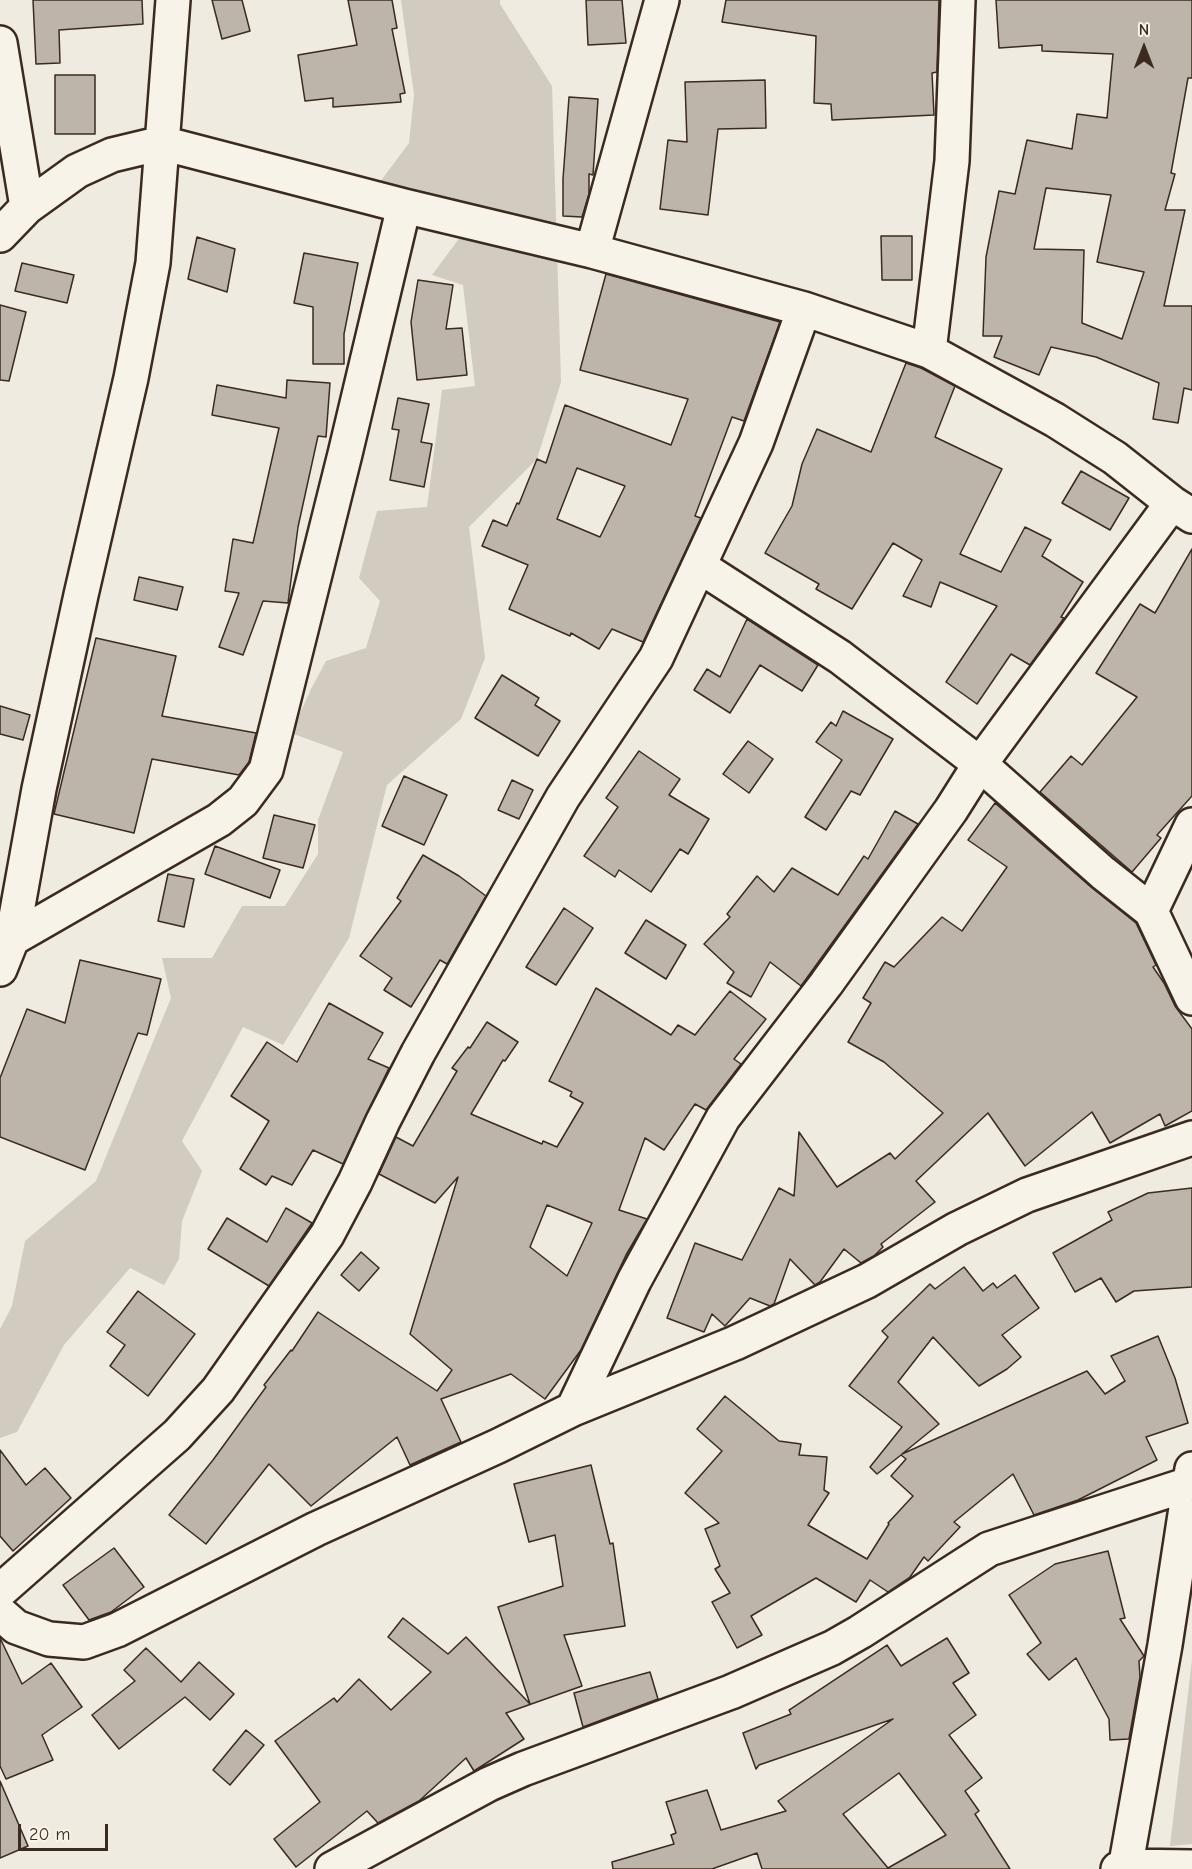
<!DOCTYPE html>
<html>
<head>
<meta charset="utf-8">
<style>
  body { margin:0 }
  #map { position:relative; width:1192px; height:1869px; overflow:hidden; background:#efebe0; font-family:"Comic Neue",sans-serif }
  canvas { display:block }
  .north { position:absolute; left:1114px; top:18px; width:60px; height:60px; -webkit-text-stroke:4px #f7f3e8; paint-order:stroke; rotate:0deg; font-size:16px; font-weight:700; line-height:24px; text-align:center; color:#3b2a1e }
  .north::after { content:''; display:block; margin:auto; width:21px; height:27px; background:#3b2a1e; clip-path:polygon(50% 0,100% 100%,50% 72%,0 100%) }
  .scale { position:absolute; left:18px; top:1824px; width:90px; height:27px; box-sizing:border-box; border:3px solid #3b2a1e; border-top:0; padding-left:8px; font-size:18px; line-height:21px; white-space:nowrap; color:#3b2a1e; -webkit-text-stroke:4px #f7f3e8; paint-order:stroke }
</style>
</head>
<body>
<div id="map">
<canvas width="1192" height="1869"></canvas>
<div class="north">N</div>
<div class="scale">20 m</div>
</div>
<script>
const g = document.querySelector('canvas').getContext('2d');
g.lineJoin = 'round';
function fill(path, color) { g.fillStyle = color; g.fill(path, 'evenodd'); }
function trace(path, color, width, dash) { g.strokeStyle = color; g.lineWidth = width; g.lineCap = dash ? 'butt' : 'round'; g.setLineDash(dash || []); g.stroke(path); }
const green = new Path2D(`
  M401 0H500V4L552 86 561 382 537 459 469 527 485 658 461 719 387 785 349 938 283 1045 243 1027 182 1141 202 1171 182 1221 179 1259 164 1285 130 1268 64 1345 17 1432 0 1438V1329L12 1306 25 1241 96 1181 171 998 162 958H212L242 906H285L318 854V820L343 752 291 733 312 687 326 661 366 648 380 601 359 578 377 511 427 507 442 390 475 386 463 285 432 275 467 228 380 182 409 143 414 95Z
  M1192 1660V1844L1170 1846Z`);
const building = new Path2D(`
  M33 0H142L143 24 59 30 60 63 36 64Z
  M212 0H242L250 31 222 39Z
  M348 0H392L397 28 392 29 405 93 400 94 401 102 333 107V98L305 101 298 55 357 45Z
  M586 0H622L626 43 588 45Z
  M726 0H939L937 72 932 73 934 115 832 120 831 104 814 103 816 36 722 22Z
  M996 0H1192V78H1188L1171 173 1175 174 1165 210H1185L1164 306H1192V390L1184 388 1178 423 1153 419 1159 383 1096 357 1051 347 1039 375 994 357 1002 336H983L986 257 999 191 1015 194 1027 140 1072 149 1077 114 1107 118 1113 54 1042 51V45L999 48ZM1046 188 1111 195 1097 262 1144 272 1122 339 1082 323 1084 250 1034 249Z
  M55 75H95V134H55Z
  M765 80 766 128 718 129 708 215 660 209 668 140 687 142 685 82Z
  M569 97 598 99 593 175 589 174V194L582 217 563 216V179Z
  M881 236H912V280H882Z
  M197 237 235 249 227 292 188 279Z
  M304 253 358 263 344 334V364H313V307L294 303Z
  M22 263 74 275 67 303 15 291Z
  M606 274 780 322 744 421 732 417 695 516 701 518 643 642 612 629 599 649 571 633 570 636 509 609 528 565 482 546 493 520 507 526 517 503 519 504 537 459 546 463 565 405 671 445 688 399 580 370ZM577 468 625 486 600 537 557 519Z
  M418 280 453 285 446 329 462 328 467 375 417 380 411 322Z
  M0 305 26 312 9 381 0 380Z
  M906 363 921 368 955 386 935 437 1002 469 960 554 1001 572 1025 527 1051 540 1042 556 1083 582 1061 617 1064 618 1030 665 1011 654 977 704 946 682 997 606 940 582 931 607 903 596 922 560 893 543 852 609 816 589 819 584 765 553 792 506 802 464 817 429 871 452Z
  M287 380 330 383 326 437 318 436 298 527 288 603 263 601 243 655 219 647 239 593 225 591 233 539 253 543 279 428 212 415 217 385 286 398Z
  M398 398 429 404 421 442 432 444 424 487 390 480 399 430 392 429Z
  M1081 471 1129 498 1110 530 1062 503Z
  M1192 549V796L1157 835 1161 838 1132 872 1040 792 1071 756 1082 765 1137 697 1096 673 1140 604 1155 613Z
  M139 577 183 587 177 610 134 600Z
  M747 619 818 665 802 691 760 665 730 713 694 690 707 669 720 677Z
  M96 638 176 656 162 716 256 733 249 762 239 775 152 759 134 833 54 814Z
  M502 675 539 698 535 705 560 721 538 756 475 718Z
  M0 706 30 715 23 740 0 734Z
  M843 711 893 739 860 795 851 791 826 830 805 817 842 760 816 742 831 722 836 726Z
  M748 741 773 759 749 793 723 774Z
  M639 751 680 779 669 795 709 819 688 854 680 849 651 892 619 870 615 877 584 856 618 807 606 798Z
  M404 776 447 795 424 845 382 826Z
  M512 780 533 790 519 819 498 810Z
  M995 803 1091 887 1136 923 1156 965 1153 967 1164 983 1175 1006 1192 1029V1111L1165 1126 1160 1114 1110 1143 1092 1112 1025 1166 988 1113 916 1181 935 1202 881 1244 883 1247 874 1256 861 1263 844 1249 820 1282 815 1285 790 1259 774 1304 770 1306 750 1298 725 1326 712 1314 704 1332 667 1318 695 1243 742 1260 779 1188 794 1196 799 1132 837 1187 890 1153 895 1159 943 1113 884 1062 848 1042 871 1003 863 998 885 962 894 967 942 917 962 931 1007 867 968 840Z
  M895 811 918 824 801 986 770 962 751 997 727 983 734 972 704 944 730 917 727 914 757 876 774 892 792 868 838 895 864 856 868 859Z
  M274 815 315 825 303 868 263 858Z
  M215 846 280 870 270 898 205 874Z
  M423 855 459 876 486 896 447 964 440 960 411 1007 384 990 392 978 360 956 401 901 397 898Z
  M168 874 194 879 184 927 158 921Z
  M564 908 593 928 556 985 526 967Z
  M646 920 686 945 666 979 625 953Z
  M80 960 161 979 147 1035 138 1033 85 1170 0 1137V1078L27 1009 65 1023Z
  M596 988 671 1035 678 1025 695 1035 730 991 766 1019 734 1059 741 1064 706 1110 695 1104 664 1150 645 1138 619 1210 647 1219 626 1255 581 1350 545 1399 511 1374 441 1399 461 1442 410 1465 397 1437 311 1506 269 1464 206 1544 169 1515 213 1460 266 1387 264 1385 291 1350 292 1351 318 1312 437 1391 452 1370 410 1334 458 1177 435 1203 379 1174 396 1137 413 1146 457 1071 452 1068 468 1047 470 1048 487 1022 518 1042 505 1061 503 1060 471 1114 542 1144 543 1141 557 1147 583 1103 570 1096 572 1092 549 1081ZM547 1205 592 1223 567 1276 530 1247Z
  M329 1003 383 1033 368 1059 389 1068 343 1164 313 1150 292 1185 272 1176 266 1185 240 1169 269 1121 231 1096 267 1042 297 1062Z
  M1192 1188V1287L1134 1291 1116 1302 1101 1278 1075 1292 1053 1253 1112 1220 1108 1212 1148 1193Z
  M286 1208 312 1223 269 1286 208 1249 227 1218 267 1242Z
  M361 1252 379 1268 359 1291 341 1275Z
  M964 1267 983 1291 993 1283 997 1288 1015 1275 1039 1308 1002 1335 1021 1357 1007 1369 979 1386 933 1337 898 1382 939 1424 902 1454 1087 1371 1105 1394 1125 1381 1111 1356 1158 1336 1175 1378 1188 1423 1146 1437 1157 1460 1078 1500 1034 1515 1013 1474 954 1522 960 1527 928 1561 924 1557 910 1577 888 1592 870 1580 856 1602 816 1578 751 1616 762 1635 737 1648 712 1602 730 1593 715 1569 720 1566 705 1529 719 1523 685 1493 722 1451 697 1429 725 1396 779 1441 801 1444 799 1455 827 1457 824 1490 829 1493 808 1525 867 1559 889 1524 888 1523 913 1496 891 1476 906 1459 901 1455 877 1474 870 1467 902 1427 849 1386 888 1337 882 1331 930 1284 935 1289Z
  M138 1291 195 1334 148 1396 110 1366 125 1345 107 1332Z
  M0 1450 26 1485 45 1468 71 1498 13 1551 0 1536Z
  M591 1465 610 1544 613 1543 625 1626 564 1635 582 1686 506 1713 524 1739 474 1771 466 1758 419 1801 378 1823 367 1811 296 1867 274 1839 320 1802 275 1741 334 1698 337 1702 359 1679 391 1710 431 1672 388 1637 403 1618 448 1654 466 1637 530 1704 498 1607 563 1586 555 1535 529 1542 514 1484Z
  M114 1548 144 1587 111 1612 89 1620 63 1585Z
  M1108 1551 1125 1618 1120 1619 1144 1656 1139 1661 1140 1677 1129 1739 1110 1740 1109 1719 1076 1658 1049 1680 1027 1654 1041 1643 1009 1595 1055 1564Z
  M0 1638 22 1684 51 1663 82 1707 42 1735 53 1760 6 1779 0 1766Z
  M947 1638 969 1673 953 1683 976 1715 949 1735 982 1778 965 1791 979 1811 975 1814 1010 1869H762L757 1853 712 1869H613L612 1862 674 1844 671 1835 676 1833 666 1802 707 1790 721 1830 786 1811 778 1801 893 1719 759 1765 756 1769 743 1733 791 1714 789 1710 887 1645 901 1666ZM899 1773 946 1835 888 1868 843 1814Z
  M146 1648 181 1682 199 1662 234 1694 210 1720 185 1697 119 1749 92 1715 135 1681 124 1670Z
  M650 1672 658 1699 583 1727 574 1693Z
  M246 1730 264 1745 230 1785 213 1770Z
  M0 1781 28 1846 0 1858Z`);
const minor = new Path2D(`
  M0 43 27 207
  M0 235 27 207 77 171 112 155 162 143 404 206 592 251 804 309 929 351 1055 420 1115 458 1172 503 1192 516
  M592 251 662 0
  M929 351 952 161 958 0
  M699 566 840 657 980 764 1103 873 1151 911 1192 998
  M1151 911 1192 825
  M12 939 219 820 243 801 266 770 345 454 404 206
  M0 969 12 939 39 789 81 595 131 378 153 263 173 0
  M573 1409 634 1281 723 1118 826 984 951 810 980 764 1172 503
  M0 1591 177 1435 218 1390 327 1235 355 1182 383 1121 418 1053 563 797 656 658 756 443 804 309
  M0 1613 16 1627 49 1639 84 1642 117 1630 316 1529 498 1446 573 1409 735 1343 867 1281 957 1229 1027 1195 1192 1138
  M332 1869 489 1784 523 1769 731 1692 832 1648 860 1632 989 1549 1189 1484
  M1118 1869 1125 1866 1192 1867
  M1125 1869 1165 1645 1192 1469`);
fill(green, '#d1cbc0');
fill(building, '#bdb5aa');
trace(building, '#3b2a1e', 1.5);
trace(minor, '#3b2a1e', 38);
trace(minor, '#f7f3e8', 33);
</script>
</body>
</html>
